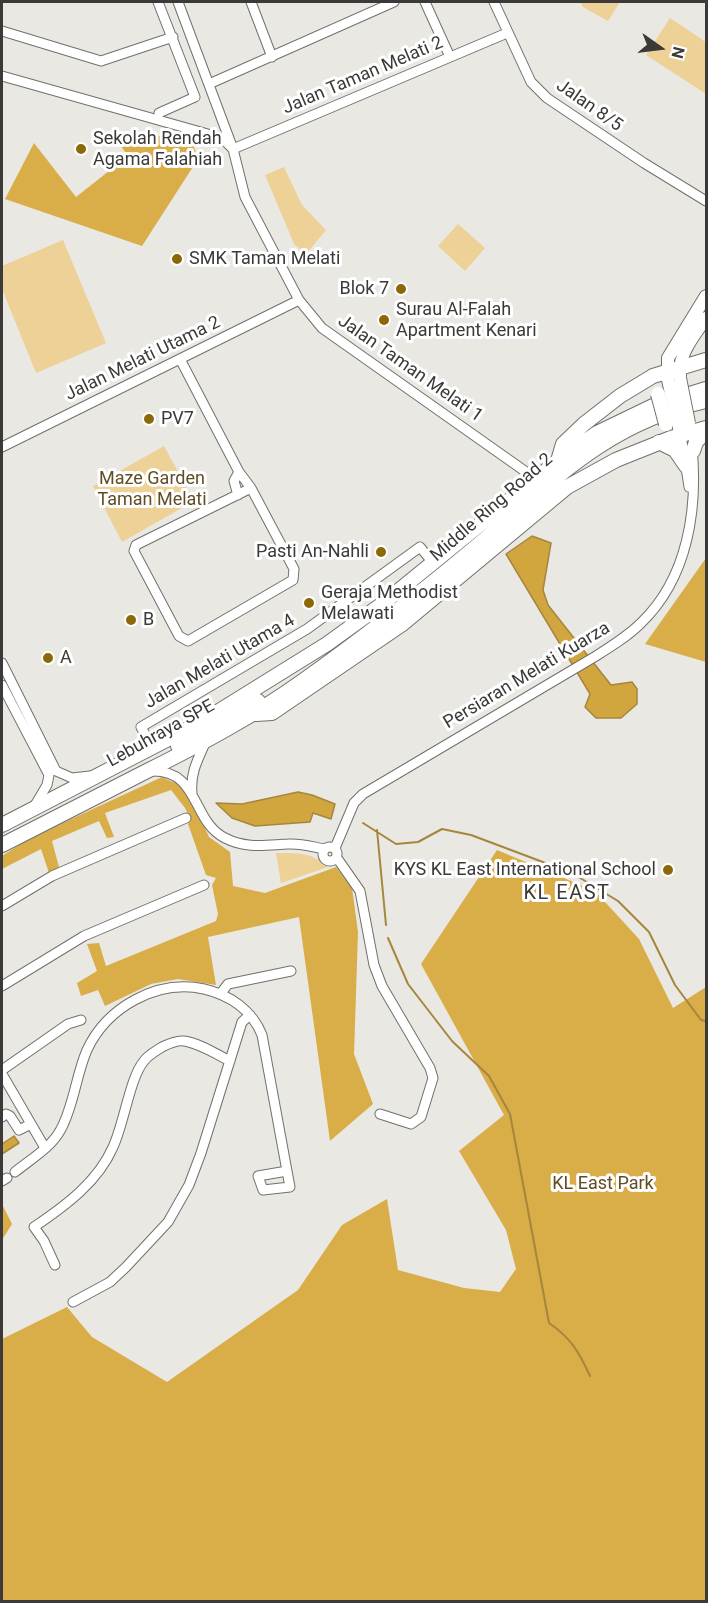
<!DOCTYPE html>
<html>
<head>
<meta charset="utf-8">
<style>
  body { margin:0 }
  #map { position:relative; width:708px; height:1603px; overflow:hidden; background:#eae8e3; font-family:Roboto,sans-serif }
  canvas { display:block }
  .frame { position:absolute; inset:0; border:3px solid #3b3a38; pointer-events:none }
  .north { position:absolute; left:630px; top:18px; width:60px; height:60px; -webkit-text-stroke:4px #fff; paint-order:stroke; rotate:104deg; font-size:16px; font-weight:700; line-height:24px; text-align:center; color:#3b3a38 }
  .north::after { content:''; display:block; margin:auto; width:21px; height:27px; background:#3b3a38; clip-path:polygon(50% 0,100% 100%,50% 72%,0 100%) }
</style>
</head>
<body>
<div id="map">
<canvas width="708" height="1603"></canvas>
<div class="frame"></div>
<div class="north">N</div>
</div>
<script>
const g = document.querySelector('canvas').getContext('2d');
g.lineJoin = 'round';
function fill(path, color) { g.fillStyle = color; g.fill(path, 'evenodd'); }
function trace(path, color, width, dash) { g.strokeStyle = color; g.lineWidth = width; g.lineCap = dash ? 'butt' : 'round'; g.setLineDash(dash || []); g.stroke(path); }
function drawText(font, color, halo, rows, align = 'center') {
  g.font = font + ' Roboto,sans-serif'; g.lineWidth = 6; g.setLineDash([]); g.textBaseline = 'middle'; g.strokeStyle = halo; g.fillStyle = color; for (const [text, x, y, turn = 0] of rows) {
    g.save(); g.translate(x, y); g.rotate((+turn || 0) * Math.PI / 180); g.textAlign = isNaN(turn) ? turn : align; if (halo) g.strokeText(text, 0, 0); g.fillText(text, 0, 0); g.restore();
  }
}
const green = new Path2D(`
  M580 2H620L608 21 583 7Z
  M670 18 706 42V94L646 55Z
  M284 167 302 205 326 230 306 254 294 244 265 175Z
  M458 224 485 248 465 271 438 246Z
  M63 240 106 343 36 373 2 289V266Z
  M164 446 194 501 122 542 93 486Z
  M276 853C297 853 312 852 328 867L281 883Z`);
const forest = new Path2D(`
  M113 135 132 140 166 135 192 141 198 159 142 246 5 199 34 143 76 197 128 156Z
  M706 558V662L645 644Z
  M162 777 181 786 195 806 209 837 230 852 233 886 265 893 336 867 352 888 358 932 354 1054 373 1104 330 1141 299 917 208 937 216 985 178 979 151 984 105 1006 98 990 81 996 77 983 97 971 87 944 99 943 106 966 216 921 218 914 212 885 216 878 206 875 188 824 191 820 185 808 171 790 105 813 114 837 107 838 99 821 52 841 59 867 49 873 41 849 2 869V856L30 838Z
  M497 850 595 891 639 939 673 1008 706 987V1601H2V1339L67 1307 92 1337 167 1382 298 1290 342 1225 387 1199 398 1270 464 1288 500 1292 516 1269 506 1230 459 1151 504 1115 421 964Z
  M2 1204 12 1224 2 1240Z`);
const water = new Path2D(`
  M532 536 551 543 543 590 548 605 611 685 632 682 637 689V704L621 718H596L585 707 590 694 506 554Z
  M298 792 312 795 335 804 331 819 313 813 310 822 255 826 232 818 216 803 242 804Z
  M14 1136 19 1143 2 1154V1144Z`);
const stream = new Path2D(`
  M363 823 396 844 418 842 442 829 471 835 572 873 618 901 649 932 675 985 701 1020 706 1021
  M377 830 386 925
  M388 938 408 984 452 1041 489 1076 510 1114 549 1323C571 1338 579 1352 590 1376`);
const minor = new Path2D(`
  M158 2 195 97 159 113
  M178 2 233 149 245 197 299 300 322 328 536 479
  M251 2 272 57
  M425 2 450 57
  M494 2 531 82 547 98 644 163 706 201
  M2 31 101 61 173 37
  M2 76 222 138 233 149 507 33
  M209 84 394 2
  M180 359 239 472 251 488
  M681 435 689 487
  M2 447 299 300
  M251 488 294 569 293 580 188 641 179 636 134 551 136 545Z
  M238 495 234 481 239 472
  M2 663 56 771 72 778 90 776
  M2 685 49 775 47 785 34 807
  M152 747 141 727 307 629 420 547 434 564
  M152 771C200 770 191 821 225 838 246 849 266 845 288 844 301 843 313 847 325 849
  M192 793C190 773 198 759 206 741
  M323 854a7 7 0 1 1 14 0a7 7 0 1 1-14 0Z
  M335 848 354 803 363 794 596 656C612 646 628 636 641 623 688 578 698 509 692 447
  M337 858 360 891 374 965 382 986 430 1068 433 1078 421 1117 411 1124 380 1114
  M2 906 52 876 186 818
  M2 986 84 936 204 885
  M221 993 228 984 291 971
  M2 1070 68 1024 81 1020
  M2 1074 45 1148
  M2 1117 6 1114 10 1116 19 1130 31 1124
  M15 1172C31 1159 52 1147 61 1129 74 1105 76 1075 87 1050 107 1007 157 979 204 989 230 995 252 1010 262 1035L287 1171 290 1187 263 1190 258 1176 287 1171
  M2 1181 7 1178
  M55 1265 44 1241 34 1227C65 1206 98 1182 113 1147 124 1124 130 1077 144 1061 148 1055 156 1051 162 1047 168 1044 176 1040 184 1041 199 1043 216 1054 230 1061
  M73 1302 110 1282 126 1267 168 1222 189 1185 201 1153 242 1022 250 1015`);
const major = new Path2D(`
  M680 375C679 352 694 336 706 318
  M668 379V358L706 296`);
const highway = new Path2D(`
  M659 442 675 450 686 466
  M693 451 696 442 706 431
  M558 461 563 444 584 424 620 396 653 376 706 360
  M256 714 272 713 401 625 567 487 616 460 671 438 706 428
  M178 746 258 701
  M2 825 203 721 327 644 381 605 558 461 597 433 655 405 706 389
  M2 845C50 821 98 796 147 771 201 744 254 716 304 680 362 639 418 595 472 550 550 485 603 424 706 401`);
const majorBridge = new Path2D(`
  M680 378 689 423
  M668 380 679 428`);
const highwayBridge = new Path2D(`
  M658 394 666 424`);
const markers = [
  [81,149,6,"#8b6908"],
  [177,259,6,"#8b6908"],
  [401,289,6,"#8b6908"],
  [384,320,6,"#8b6908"],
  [149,419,6,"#8b6908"],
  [381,552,6,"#8b6908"],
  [309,603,6,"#8b6908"],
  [131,620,6,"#8b6908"],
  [48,658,6,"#8b6908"],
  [668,870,6,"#8b6908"]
];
const streetNames = [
  ["Jalan Taman Melati 2",363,76,-23],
  ["Jalan 8/5",589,106,35],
  ["Jalan Melati Utama 2",143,359,-26],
  ["Jalan Taman Melati 1",410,369,35],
  ["Middle Ring Road 2",492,508,-41],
  ["Jalan Melati Utama 4",220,662,-30],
  ["Persiaran Melati Kuarza",527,676,-31],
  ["Lebuhraya SPE",161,734,-29]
];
const poiNames = [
  ["Sekolah Rendah",93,139],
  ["Agama Falahiah",93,160],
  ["SMK Taman Melati",189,259],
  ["Blok 7",389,289,"right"],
  ["Surau Al-Falah",396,310],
  ["Apartment Kenari",396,331],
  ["PV7",161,419],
  ["Pasti An-Nahli",369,552,"right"],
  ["Geraja Methodist",321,593],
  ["Melawati",321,614],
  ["B",143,620],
  ["A",60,658],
  ["KYS KL East International School",656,870,"right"]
];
const parkNames = [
  ["Maze Garden",152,479],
  ["Taman Melati",152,500],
  ["KL East Park",603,1184]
];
const neighbourhoodNames = [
  ["KL EAST",567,894]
];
fill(green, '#edd196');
fill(forest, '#d9ad47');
fill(water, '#d2a63f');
trace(water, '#a5863d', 1.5);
trace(stream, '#a5863d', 2);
trace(minor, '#72706b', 11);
trace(major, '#72706b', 14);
trace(highway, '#72706b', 16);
trace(minor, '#fff', 9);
trace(major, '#fff', 12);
trace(highway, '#fff', 14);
trace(majorBridge, '#72706b', 14, []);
trace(highwayBridge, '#72706b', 16, []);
trace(majorBridge, '#fff', 12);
trace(highwayBridge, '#fff', 14);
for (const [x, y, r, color] of markers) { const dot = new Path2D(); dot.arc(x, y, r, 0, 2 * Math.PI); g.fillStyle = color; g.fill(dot); trace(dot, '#fff', 2); }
drawText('18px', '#3b3a38', '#fff', streetNames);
drawText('18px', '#3b3a38', '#fff', poiNames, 'left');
drawText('18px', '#604d24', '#fff', parkNames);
g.letterSpacing = '1.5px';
drawText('20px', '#3b3a38', '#fff', neighbourhoodNames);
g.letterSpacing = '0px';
</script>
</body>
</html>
